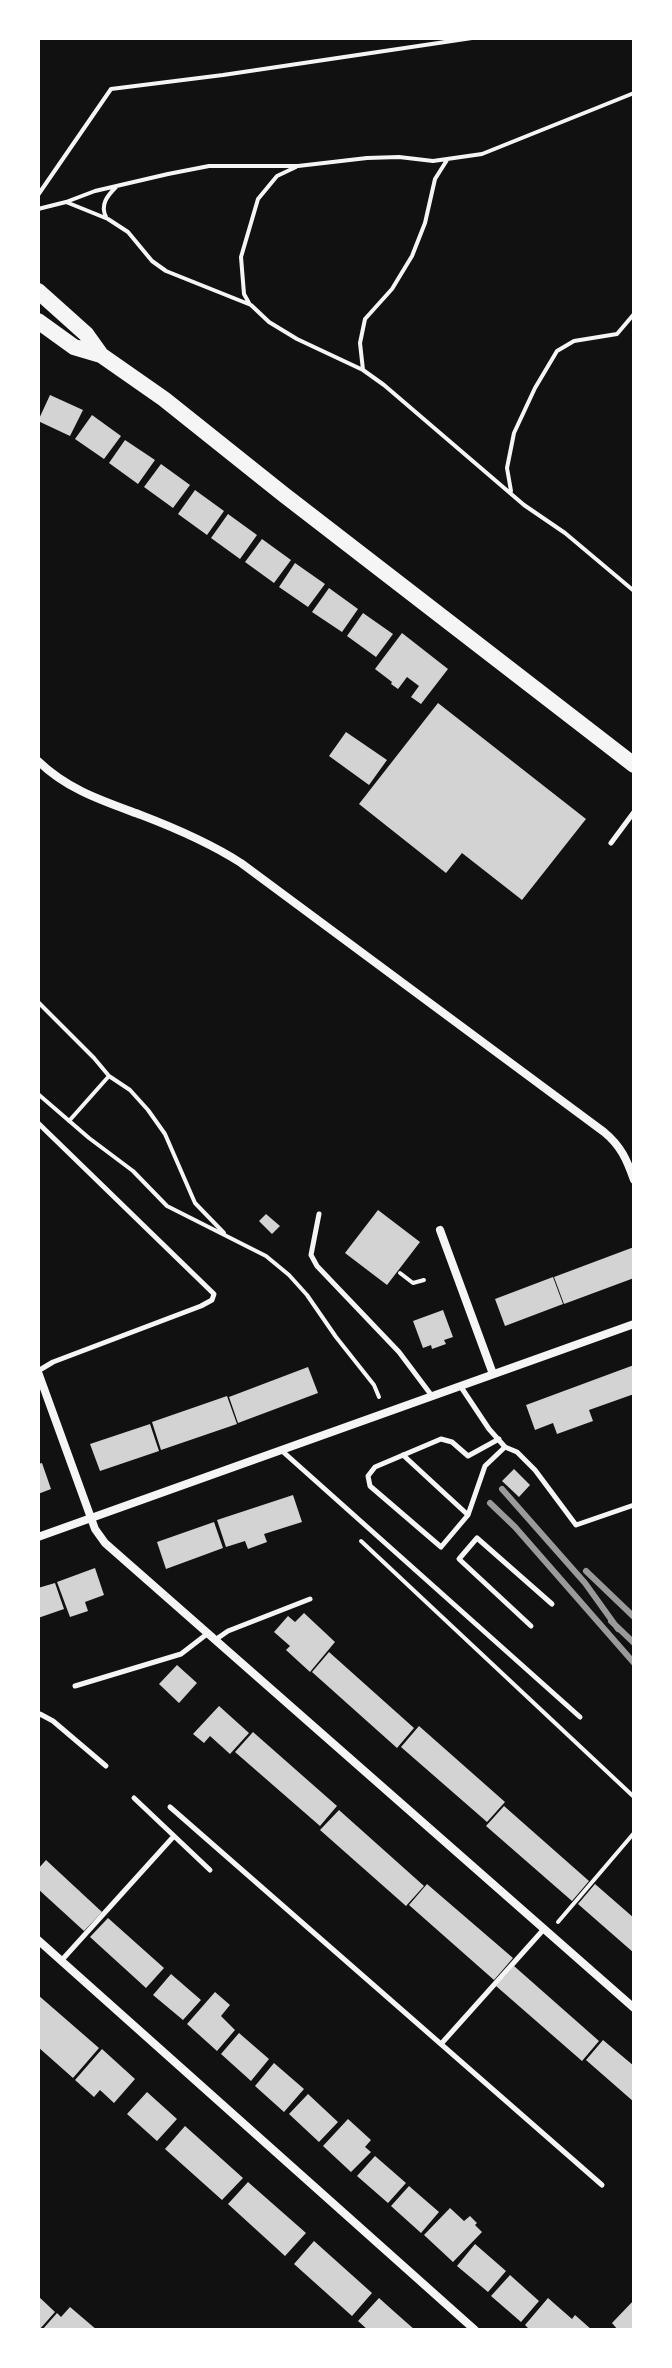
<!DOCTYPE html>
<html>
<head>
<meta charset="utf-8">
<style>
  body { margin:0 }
  #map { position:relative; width:672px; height:2368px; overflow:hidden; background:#111; font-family:"Sofia Sans Condensed",sans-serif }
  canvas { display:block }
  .frame { position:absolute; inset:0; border:40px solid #fff; pointer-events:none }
</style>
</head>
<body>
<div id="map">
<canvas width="672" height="2368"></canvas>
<div class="frame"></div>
</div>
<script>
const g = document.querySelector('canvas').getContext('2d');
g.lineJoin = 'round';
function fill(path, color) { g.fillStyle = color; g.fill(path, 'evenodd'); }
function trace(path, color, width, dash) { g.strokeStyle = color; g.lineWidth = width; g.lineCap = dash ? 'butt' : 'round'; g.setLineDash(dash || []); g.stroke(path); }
const building = new Path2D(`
  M50 395 83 410 70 436 38 421Z
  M92 415 121 436 104 459 75 439Z
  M125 440 155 460 138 484 109 463Z
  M161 464 190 485 173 508 144 487Z
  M195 490 224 511 207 535 178 514Z
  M228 514 257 535 240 559 211 538Z
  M262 539 291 560 274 583 245 562Z
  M295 563 325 584 308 607 279 587Z
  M329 588 358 609 342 632 312 612Z
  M363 613 393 634 376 657 347 636Z
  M402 633 448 669 421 704 411 697 419 686 407 677 398 689 391 684 392 682 375 669Z
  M438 703 586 819 522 900 462 853 446 873 359 804Z
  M346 732 387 760 369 785 329 756Z
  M378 1210 420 1242 387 1285 345 1253Z
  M266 1214 280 1226 272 1234 259 1221Z
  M634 1247V1278L564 1304 554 1277Z
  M553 1277 563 1304 505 1326 495 1299Z
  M443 1310 453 1337 444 1340 446 1344 432 1349 431 1345 423 1348 413 1321Z
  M634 1365V1394L589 1410 593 1421 557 1434 553 1423 535 1430 526 1405Z
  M308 1367 318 1393 238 1423 229 1397Z
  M227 1396 237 1424 161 1450 152 1422Z
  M150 1424 159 1451 100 1471 90 1444Z
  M42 1463 51 1489 38 1494V1464Z
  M514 1469 530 1485 519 1497 502 1481Z
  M293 1495 302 1522 264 1534 267 1542 248 1549 245 1541 226 1547 217 1520Z
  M214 1522 223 1548 166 1569 157 1542Z
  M95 1568 104 1595 85 1602 88 1611 70 1617 57 1582Z
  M55 1583 64 1609 38 1618V1588Z
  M304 1613 335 1642 310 1672 286 1650 290 1646 274 1632 288 1616 295 1622Z
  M329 1652 414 1728 397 1748 312 1672Z
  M177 1665 197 1683 179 1703 159 1684Z
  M219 1706 249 1733 230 1754 210 1736 204 1743 193 1734Z
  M419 1726 505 1802 487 1822 401 1747Z
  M253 1732 337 1806 320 1826 235 1752Z
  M504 1806 589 1881 572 1901 486 1826Z
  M339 1810 424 1886 406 1906 320 1830Z
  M46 1860 102 1912 84 1931 38 1889V1869Z
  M427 1884 513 1958 494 1980 409 1905Z
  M595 1884 634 1918V1953L578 1904Z
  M108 1918 164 1968 146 1988 90 1937Z
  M514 1966 599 2041 582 2061 496 1986Z
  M171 1974 201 2000 183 2020 153 1995Z
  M215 1992 230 2005 221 2016 235 2030 217 2051 187 2024Z
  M38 1995 99 2048 73 2078 38 2047Z
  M239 2033 269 2059 251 2081 221 2054Z
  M603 2040 634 2066V2102L586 2060Z
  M102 2049 135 2079 114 2103 100 2090 94 2097 75 2080Z
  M274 2063 304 2089 284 2112 255 2086Z
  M147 2092 177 2119 157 2141 127 2114Z
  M308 2094 338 2122 319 2142 289 2114Z
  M348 2119 371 2140 365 2147 371 2152 351 2172 323 2146Z
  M185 2126 243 2178 222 2200 165 2149Z
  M375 2156 406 2183 388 2203 357 2176Z
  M248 2182 306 2233 285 2256 228 2204Z
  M409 2186 439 2212 421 2233 391 2206Z
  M450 2208 464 2221 470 2216 477 2223 475 2225 482 2232 453 2262 424 2235Z
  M314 2241 372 2293 352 2316 294 2264Z
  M475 2244 506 2271 488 2292 457 2266Z
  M510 2275 539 2301 521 2322 491 2296Z
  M38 2296 55 2312 39 2330H38Z
  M379 2298 398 2315 415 2330H368L358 2321Z
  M548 2298 572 2319 575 2315 592 2330H530L525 2325Z
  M634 2300V2330H618L612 2323Z
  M70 2307 97 2330H42L57 2313 61 2317Z`);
const path = new Path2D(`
  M38 195 111 89 223 75 472 38
  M66 202 108 219 128 232 152 261 166 271 251 305 269 322 297 339 363 370 384 385 524 505 565 533 634 591
  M38 209 66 202 95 191 168 174 209 166H298L367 158 399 157 433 161 482 154 634 93
  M106 217C100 205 107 196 116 187
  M249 303 244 294 241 257 258 199 277 176 296 167
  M363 370 360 343 365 319 392 289 412 256 425 223 435 179 447 160
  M511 491 507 468 514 433 535 388 557 351 574 341 617 334 634 314
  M38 1002 94 1058 109 1076 130 1090 148 1110 165 1134 195 1203 224 1233
  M38 1094 89 1138 133 1171 167 1206 266 1256 289 1275 307 1295 336 1337 374 1385 379 1397
  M69 1121 109 1076
  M400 1273 413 1283 424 1280
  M361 1541 634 1797
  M558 1922 634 1833`);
const service = new Path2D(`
  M611 843 634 812
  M38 1123 214 1294 212 1300 201 1306 53 1362 38 1371
  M319 1214 311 1255 317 1266 399 1352 432 1396
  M461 1387 489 1429 505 1447 517 1452 535 1470 576 1525 634 1505
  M499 1439 468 1456 452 1442 441 1439 375 1467 368 1476 370 1486 441 1547 468 1515 485 1466 505 1447
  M281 1450 580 1717
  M403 1455 468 1515
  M531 1626 459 1559 477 1538 552 1604
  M215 1640 228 1631 310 1599
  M75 1686 181 1654 207 1634
  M38 1716 40 1714 53 1721 106 1766
  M134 1798 210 1870
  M170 1807 602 2185
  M61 1961 174 1836
  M441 2044 544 1929`);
const minor = new Path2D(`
  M38 761C68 790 103 801 141 815 175 828 210 843 241 863L604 1132C621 1146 627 1160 634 1180
  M440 1230 493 1374
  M38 1372 95 1529 105 1543 634 2008
  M38 1537 634 1324
  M38 1940 475 2330`);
const trunk = new Path2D(`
  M38 291 86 334 101 355
  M38 321 74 347 101 355 164 399 283 494 634 765`);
const rail = new Path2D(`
  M502 1489 585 1583 618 1629
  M490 1503 515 1527 634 1663
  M586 1571 634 1617
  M611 1621 634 1643`);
fill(building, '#d3d3d3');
trace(path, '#f5f5f5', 4);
trace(service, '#f5f5f5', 5);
trace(minor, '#f5f5f5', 8);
trace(trunk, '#f5f5f5', 16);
trace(rail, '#9a9a9a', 6);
</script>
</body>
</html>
